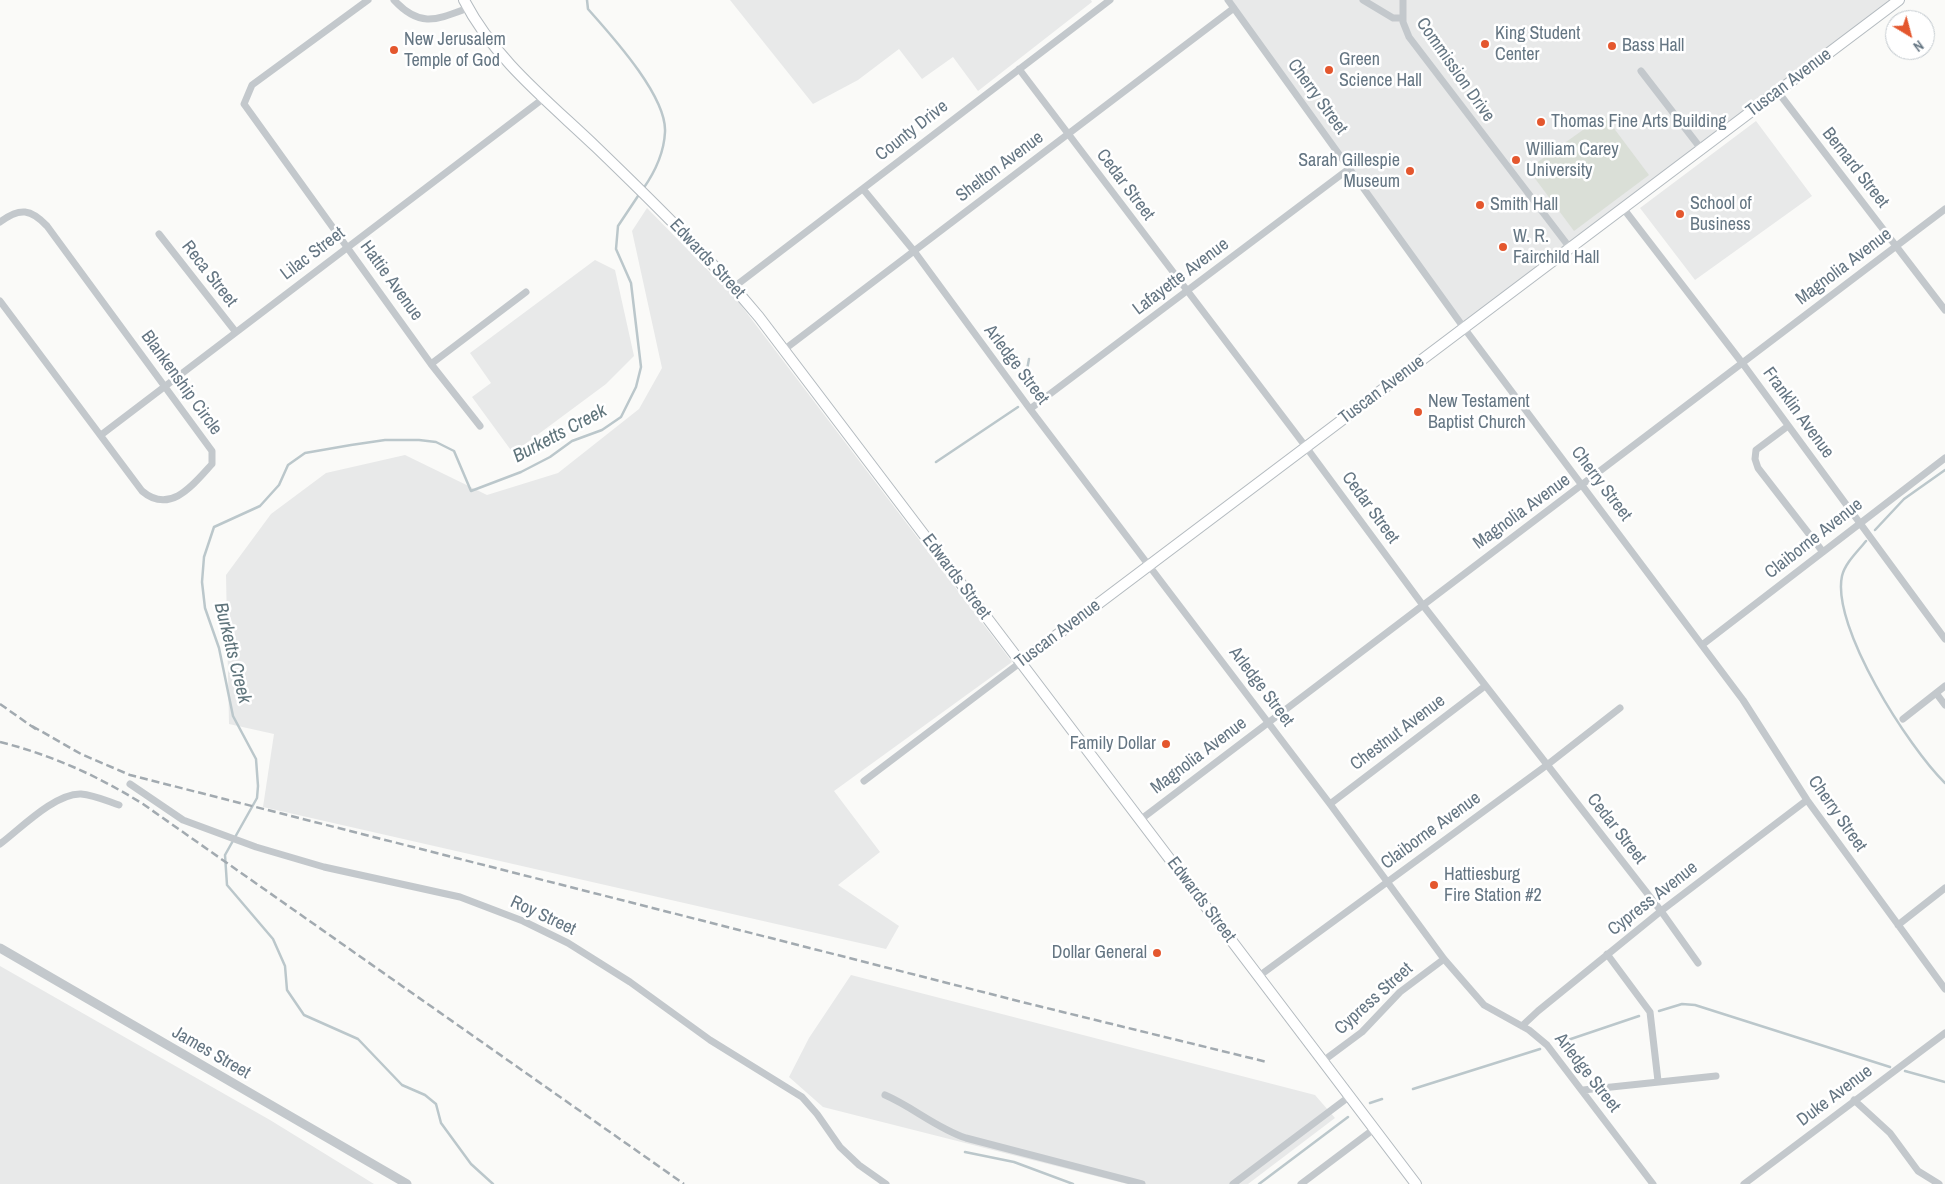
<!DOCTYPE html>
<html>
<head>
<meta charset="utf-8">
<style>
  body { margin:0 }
  #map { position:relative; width:1945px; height:1184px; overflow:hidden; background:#fafaf8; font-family:"Archivo Narrow",sans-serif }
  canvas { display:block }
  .north { position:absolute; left:1885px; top:10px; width:50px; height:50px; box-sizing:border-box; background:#fff; border:1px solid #c1c8cd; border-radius:50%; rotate:143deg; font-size:14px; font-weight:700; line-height:20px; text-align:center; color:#657683 }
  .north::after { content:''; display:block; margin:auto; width:18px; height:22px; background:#e4572e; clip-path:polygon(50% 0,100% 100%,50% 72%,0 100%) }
</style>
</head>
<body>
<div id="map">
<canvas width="1945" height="1184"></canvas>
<div class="north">N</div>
</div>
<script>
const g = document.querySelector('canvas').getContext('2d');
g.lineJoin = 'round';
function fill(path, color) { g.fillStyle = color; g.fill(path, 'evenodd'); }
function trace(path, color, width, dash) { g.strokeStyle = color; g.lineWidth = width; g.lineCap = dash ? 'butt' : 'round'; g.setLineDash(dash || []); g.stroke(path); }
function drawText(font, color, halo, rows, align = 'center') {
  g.font = font + ' "Archivo Narrow",sans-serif'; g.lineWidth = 5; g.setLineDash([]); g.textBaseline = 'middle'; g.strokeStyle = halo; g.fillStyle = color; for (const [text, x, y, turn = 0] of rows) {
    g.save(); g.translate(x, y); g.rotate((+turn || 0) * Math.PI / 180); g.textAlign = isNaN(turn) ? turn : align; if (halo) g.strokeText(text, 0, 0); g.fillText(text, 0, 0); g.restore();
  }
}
const built = new Path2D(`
  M730 0H1091L1092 2 978 91 953 57 922 79 899 49 858 80 813 104Z
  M1228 0H1899L1464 328Z
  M1756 121 1812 196 1695 280 1640 208Z
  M647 208 737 300 1012 662 834 791 880 852 838 885 899 926 886 949 263 807 274 734 229 724 226 575 271 514 326 473 405 455 487 495 558 473 639 409 662 368 632 231Z
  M595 260 615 270 634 356 606 384 513 453 472 397 491 383 470 353Z
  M0 966 270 1120 374 1184H0Z
  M851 975 1315 1095 1335 1118 1248 1184H1127L823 1107 789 1077 809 1038Z`);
const green = new Path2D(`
  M1604 115 1649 175 1574 231 1528 169Z`);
const stream = new Path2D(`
  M587 0 588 9C611 35 667 96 665 132 664 153 655 172 643 189
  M1024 386 1029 359
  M936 462 1018 407
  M1875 530 1904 499 1945 470
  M1866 541C1858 551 1845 563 1842 576 1831 627 1909 748 1945 783
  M1659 1011 1682 1004 1695 1005 1890 1067
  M1559 1043 1639 1016
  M1905 1071 1945 1082
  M1413 1089 1540 1049
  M1370 1103 1382 1099
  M965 1152 1014 1162 1073 1184
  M493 1184 471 1164 441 1123 436 1104 425 1095 402 1085 358 1039 304 1015 287 990 285 966 273 939 227 885 225 855 257 798 258 786 256 759 233 716 219 648 205 608 202 582 204 557 214 527 260 506 279 485 288 465 305 453 351 445 385 440H419L436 442 454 451 471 491 521 472 550 457 572 441 602 430 621 417 636 387 641 367 631 283 616 249 618 226 640 193
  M1259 1184 1348 1117`);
const minor = new Path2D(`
  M368 0 252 85 244 104 431 364 480 426
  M394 0C420 28 436 20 468 8
  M1228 0 1464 328 1743 700 1807 800 1945 989
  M1363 0 1393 18H1402
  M1403 0V22L1409 37 1570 248
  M1019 69 1306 447 1422 604 1661 911 1698 963
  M1641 71 1702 150
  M1778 92 1945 310
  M863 189 914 251 1030 409 1330 804 1444 959 1484 1005 1529 1030 1547 1045 1653 1184
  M1623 208 1743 364 1945 639
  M0 222C20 207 31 209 47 226L212 451V464C193 485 170 515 142 491L0 301
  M159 234 235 331
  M734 287 1110 0
  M785 349 1234 8
  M431 364 526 292
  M1030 409 1350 168
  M1788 426 1756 450 1755 459 1758 468 1823 552
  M101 435 544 98
  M1702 645 1945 458
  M1936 693 1945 705
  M1903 719 1945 686
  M864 781 1021 662
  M130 784 183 820 256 847 324 867 460 897 523 921 568 943 630 982 710 1040 802 1097 817 1114 840 1147 859 1165 886 1184
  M1330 804 1485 686
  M1140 820 1945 209
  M0 844C20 829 55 793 81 794 94 795 107 801 119 805
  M1898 925 1945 888
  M1607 954 1650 1012 1658 1081
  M1259 976 1547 765 1620 708
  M1522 1026 1538 1011 1661 911 1807 800
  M1323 1061 1362 1032 1400 992 1444 959
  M1583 1090 1716 1076
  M885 1095C913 1107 936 1128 966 1138L1142 1184
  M1854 1100 1890 1133 1918 1171 1939 1184
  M1233 1184 1350 1096
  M1301 1184 1374 1129
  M1744 1184 1945 1033`);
const tertiary = new Path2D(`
  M0 948 407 1184`);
const secondary = new Path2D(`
  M464 0C494 59 549 102 596 147 652 201 709 257 759 317L1416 1184
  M1021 662 1899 0`);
const rail = new Path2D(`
  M0 704 37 730
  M32 726 81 754 130 775 1026 1003 1267 1062
  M0 742C52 755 98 776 143 804L684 1184`);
const markers = [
  [1485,44,5,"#e4572e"],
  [1612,46,5,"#e4572e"],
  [394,50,5,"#e4572e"],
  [1329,70,5,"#e4572e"],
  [1541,122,5,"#e4572e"],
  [1516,160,5,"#e4572e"],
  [1410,171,5,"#e4572e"],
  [1480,205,5,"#e4572e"],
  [1680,214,5,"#e4572e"],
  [1503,247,5,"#e4572e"],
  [1418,412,5,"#e4572e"],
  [1166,744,5,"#e4572e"],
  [1434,885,5,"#e4572e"],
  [1157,953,5,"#e4572e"]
];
const poiNames = [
  ["King Student",1495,34],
  ["Center",1495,55],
  ["New Jerusalem",404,40],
  ["Temple of God",404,61],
  ["Bass Hall",1622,46],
  ["Green",1339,60],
  ["Science Hall",1339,81],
  ["Thomas Fine Arts Building",1551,122],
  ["William Carey",1526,150],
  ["University",1526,171],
  ["Sarah Gillespie",1400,161,"right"],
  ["Museum",1400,182,"right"],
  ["School of",1690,204],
  ["Business",1690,225],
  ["Smith Hall",1490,205],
  ["W. R.",1513,237],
  ["Fairchild Hall",1513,258],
  ["New Testament",1428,402],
  ["Baptist Church",1428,423],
  ["Family Dollar",1156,744,"right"],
  ["Hattiesburg",1444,875],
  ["Fire Station #2",1444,896],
  ["Dollar General",1147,953,"right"]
];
const streetNames = [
  ["Commission Drive",1455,70,55],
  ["Tuscan Avenue",1789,83,-37],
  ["Cherry Street",1317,97,54],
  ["County Drive",912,131,-38],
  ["Shelton Avenue",1000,167,-37],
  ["Bernard Street",1855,168,52],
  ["Cedar Street",1125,185,53],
  ["Lilac Street",313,254,-37],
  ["Edwards Street",707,259,47],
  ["Magnolia Avenue",1844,267,-37],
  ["Reca Street",209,274,52],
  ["Lafayette Avenue",1181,277,-37],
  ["Hattie Avenue",391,281,54],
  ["Arledge Street",1016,365,53],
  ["Blankenship Circle",181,383,54],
  ["Tuscan Avenue",1382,390,-37],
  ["Franklin Avenue",1798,413,54],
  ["Cherry Street",1601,484,53],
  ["Cedar Street",1370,508,54],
  ["Magnolia Avenue",1522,512,-36],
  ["Claiborne Avenue",1814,539,-38],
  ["Edwards Street",956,577,53],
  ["Tuscan Avenue",1058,634,-37],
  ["Arledge Street",1261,687,53],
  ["Chestnut Avenue",1398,733,-37],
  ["Magnolia Avenue",1199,756,-37],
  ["Cherry Street",1837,814,55],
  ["Cedar Street",1616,829,52],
  ["Claiborne Avenue",1431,831,-36],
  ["Cypress Avenue",1653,899,-38],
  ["Edwards Street",1201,900,53],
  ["Roy Street",543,916,25],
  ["Cypress Street",1374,999,-42],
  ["James Street",211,1053,30],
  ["Arledge Street",1587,1073,52],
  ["Duke Avenue",1835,1096,-37]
];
const waterNames = [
  ["Burketts Creek",560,434,-28],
  ["Burketts Creek",232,653,76]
];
fill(built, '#e8e9e9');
fill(green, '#dadfd7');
trace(stream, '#bbc7cb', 2.5);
trace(secondary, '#b3babf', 12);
trace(minor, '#c3c8cc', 7);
trace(tertiary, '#c3c8cc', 9);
trace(secondary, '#fff', 10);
trace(rail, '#a2aab0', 2.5, [8, 4]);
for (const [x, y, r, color] of markers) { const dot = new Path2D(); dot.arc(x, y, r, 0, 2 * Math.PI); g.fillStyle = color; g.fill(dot); trace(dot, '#fff', 2); }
drawText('18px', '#657683', '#fff', poiNames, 'left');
drawText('18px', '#657683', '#fff', streetNames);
drawText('italic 19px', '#60757c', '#fff', waterNames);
</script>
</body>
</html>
